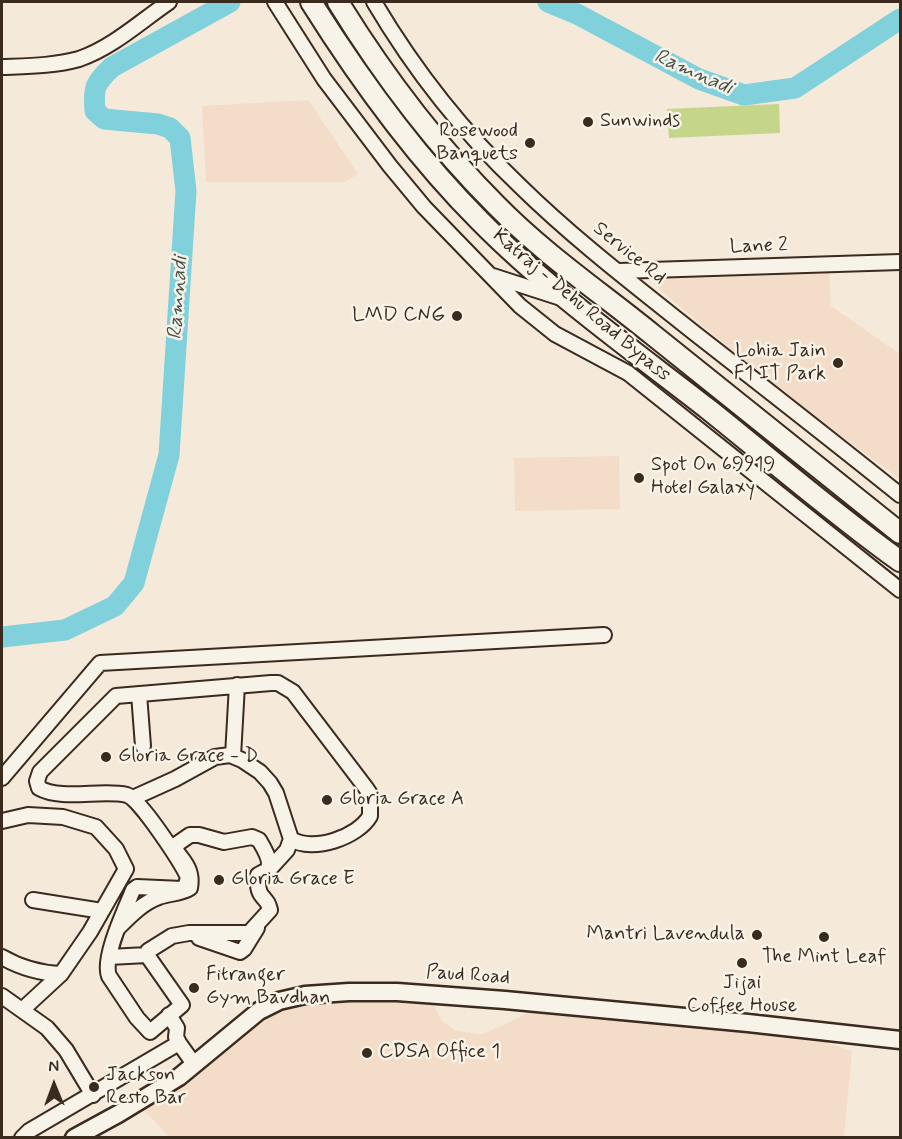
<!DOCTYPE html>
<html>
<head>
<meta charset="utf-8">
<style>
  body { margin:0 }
  #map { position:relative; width:902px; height:1139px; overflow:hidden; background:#f5e9d9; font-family:Mynerve,sans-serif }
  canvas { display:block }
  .frame { position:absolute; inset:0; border:3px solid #3b2a1e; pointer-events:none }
  .north { position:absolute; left:24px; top:1055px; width:60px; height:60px; -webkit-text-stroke:4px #f7f3e8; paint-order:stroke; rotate:359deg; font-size:16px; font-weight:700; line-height:24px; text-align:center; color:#3b2a1e }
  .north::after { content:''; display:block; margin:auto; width:21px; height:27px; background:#3b2a1e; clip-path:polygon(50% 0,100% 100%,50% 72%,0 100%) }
</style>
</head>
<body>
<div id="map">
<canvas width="902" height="1139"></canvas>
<div class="frame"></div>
<div class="north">N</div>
</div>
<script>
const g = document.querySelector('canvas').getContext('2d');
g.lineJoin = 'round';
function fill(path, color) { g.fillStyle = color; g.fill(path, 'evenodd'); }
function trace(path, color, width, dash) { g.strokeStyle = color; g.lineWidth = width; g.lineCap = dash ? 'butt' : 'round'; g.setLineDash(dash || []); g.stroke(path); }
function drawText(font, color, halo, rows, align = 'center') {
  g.font = font + ' Mynerve,sans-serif'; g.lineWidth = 5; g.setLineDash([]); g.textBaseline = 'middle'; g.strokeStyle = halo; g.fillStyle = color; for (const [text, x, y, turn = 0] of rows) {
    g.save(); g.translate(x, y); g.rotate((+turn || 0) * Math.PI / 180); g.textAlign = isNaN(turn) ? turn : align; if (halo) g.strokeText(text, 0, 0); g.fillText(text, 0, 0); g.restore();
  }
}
const built = new Path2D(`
  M308 100 358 174 344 182H206L202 106Z
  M829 272 831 306 900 354V479L782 393 658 288 662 276Z
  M619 456 620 509 515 511 514 458Z
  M428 994 442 1021 455 1030 481 1035 514 1020 534 1009 664 1024 795 1032 852 1051 844 1137 170 1138 137 1102 279 1001Z`);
const green = new Path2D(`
  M779 104 780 133 669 138 667 109Z`);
const river = new Path2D(`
  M548 2 577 14 699 79 744 95 795 88 900 19
  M2 637 65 630 115 606 134 583 169 455 186 191 180 138 170 128 158 124 104 119 95 111C93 87 95 83 112 67L230 2`);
const minor = new Path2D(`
  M275 2 324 79 390 166 424 207 520 306 555 334 628 373 900 590
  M374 2C413 68 464 133 520 186 575 240 637 287 697 335 765 388 833 441 900 495
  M2 67C28 66 54 66 79 59 112 48 141 21 169 2
  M619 271 900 262
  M493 276 561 298
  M139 694 143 746
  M233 756 237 685
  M2 778 100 663 604 635
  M133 798 175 779 215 757 230 755 242 760 260 772 270 783 276 793 291 839 287 850 266 873
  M2 821 28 815 63 817 96 827 116 849 126 869 90 932 61 974 22 1010
  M33 900 102 911
  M117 929C129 917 142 903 159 897 169 893 181 894 190 888 193 872 186 863 176 851L177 844 190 835H199L224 842 252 837 259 840C263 847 273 862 267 870 264 872 261 873 258 875 258 883 257 890 262 896 267 902 268 902 270 910L249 933H189L172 936 148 951 147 955 182 1005 150 1032 137 1018 109 976C102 958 125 910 133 890L137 887 182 889 186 885 188 877C181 862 140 799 127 795 102 789 62 801 39 788L37 781 40 772 116 696 271 683H278L293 692 366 788 370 794V816C358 837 313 853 291 839
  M199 938 240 952 244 949 257 928
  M2 957C21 968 39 973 61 974
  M109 957 147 955
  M2 996 47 1028 66 1050 93 1095
  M169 1015 177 1028 176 1037 179 1043 194 1064
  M22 1138 29 1131 179 1043`);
const major = new Path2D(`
  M74 1138 118 1114 179 1077 259 1011 279 1001 305 995 349 992H397L505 1000 748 1023 900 1040`);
const highway = new Path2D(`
  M311 2C360 80 414 155 480 221 548 290 631 349 708 409 772 460 834 514 900 561
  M338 2C383 75 435 144 496 205 544 254 600 292 653 335 736 401 818 467 900 533`);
const markers = [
  [588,122,6,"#3b2a1e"],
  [530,143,6,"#3b2a1e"],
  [457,316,6,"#3b2a1e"],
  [838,363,6,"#3b2a1e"],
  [639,478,6,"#3b2a1e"],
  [106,757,6,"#3b2a1e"],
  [327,800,6,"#3b2a1e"],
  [219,880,6,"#3b2a1e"],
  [757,935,6,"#3b2a1e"],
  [824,937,6,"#3b2a1e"],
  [742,963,6,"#3b2a1e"],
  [194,988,6,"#3b2a1e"],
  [367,1053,6,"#3b2a1e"],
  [94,1087,6,"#3b2a1e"]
];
const poiNames = [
  ["Sunwinds",600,122],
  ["Rosewood",518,132,"right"],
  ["Banquets",518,155,"right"],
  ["LMD CNG",445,316,"right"],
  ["Lohia Jain",826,352,"right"],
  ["F1 IT Park",826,375,"right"],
  ["Spot On 69919",651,466],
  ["Hotel Galaxy",651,489],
  ["Gloria Grace - D",118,757],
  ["Gloria Grace A",339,800],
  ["Gloria Grace E",231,880],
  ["Mantri Lavendula",745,935,"right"],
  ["The Mint Leaf",824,958,"center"],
  ["Fitranger",206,976],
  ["Gym Bavdhan",206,999],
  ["Jijai",742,984,"center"],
  ["Coffee House",742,1007,"center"],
  ["CDSA Office 1",379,1053],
  ["Jackson",106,1076],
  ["Resto Bar",106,1099]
];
const streetNames = [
  ["Lane 2",759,247,-2],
  ["Service Rd",629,254,39],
  ["Katraj - Dehu Road Bypass",581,306,40],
  ["Paud Road",468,976,4]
];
const waterNames = [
  ["Ramnadi",693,73,24],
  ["Ramnadi",179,298,-86]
];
fill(built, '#f3ddc8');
fill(green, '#c5d68a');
trace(river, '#80d1db', 21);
trace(minor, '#3b2a1e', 18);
trace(major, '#3b2a1e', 21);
trace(highway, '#3b2a1e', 24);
trace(minor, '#f7f3e8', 14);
trace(major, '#f7f3e8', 16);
trace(highway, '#f7f3e8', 20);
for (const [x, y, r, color] of markers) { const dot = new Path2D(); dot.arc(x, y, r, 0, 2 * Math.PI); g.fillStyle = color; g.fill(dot); trace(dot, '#f7f3e8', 2); }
drawText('20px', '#3b2a1e', '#f7f3e8', poiNames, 'left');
drawText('20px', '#3b2a1e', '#f7f3e8', streetNames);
drawText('italic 21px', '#4c544d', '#f7f3e8', waterNames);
</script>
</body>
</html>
